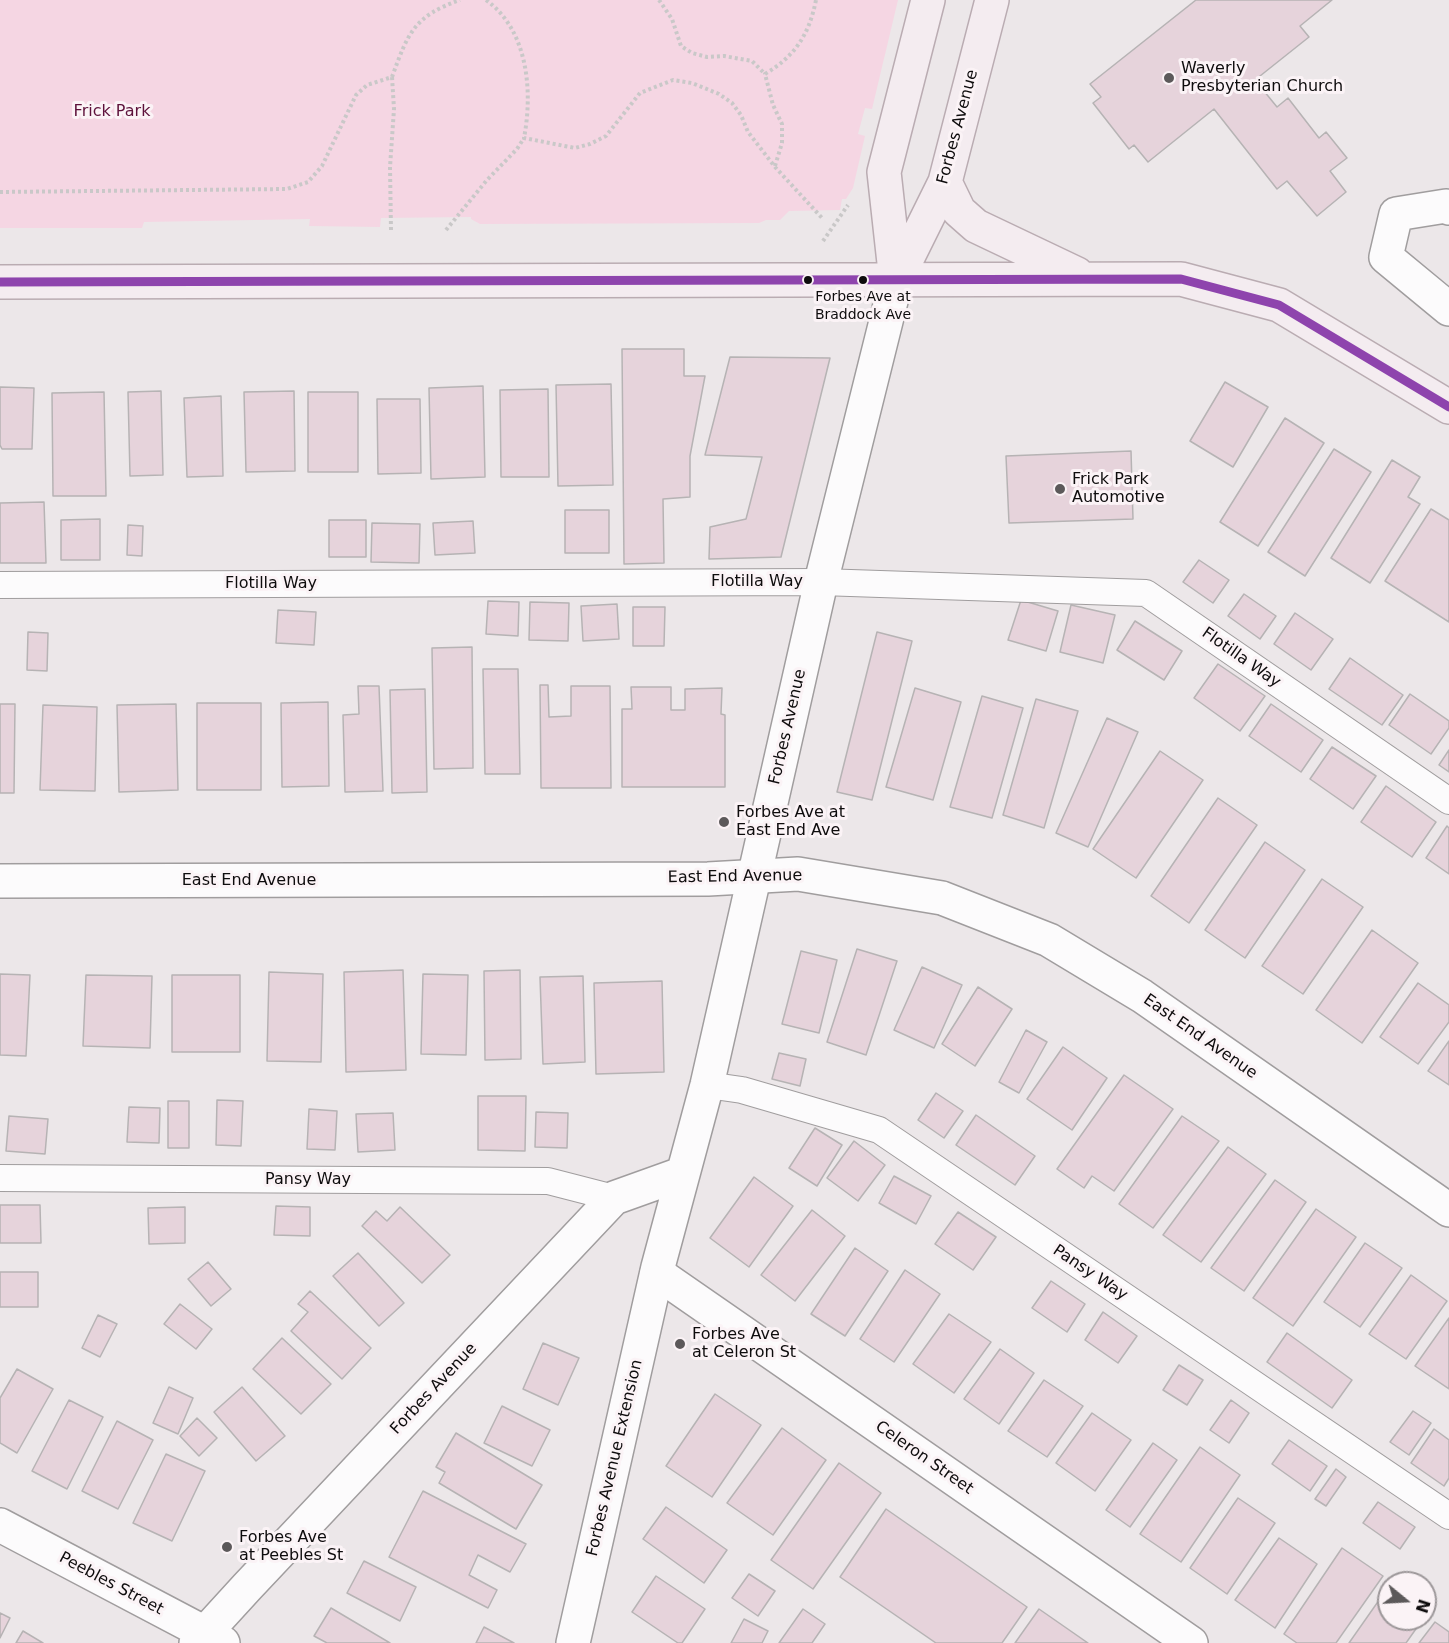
<!DOCTYPE html>
<html>
<head>
<meta charset="utf-8">
<style>
  body { margin:0 }
  #map { position:relative; width:1449px; height:1643px; overflow:hidden; background:#ece7e9; font-family:"DejaVu Sans",sans-serif }
  canvas { display:block }
  .north { position:absolute; left:1377px; top:1571px; width:60px; height:60px; box-sizing:border-box; background:#fbf3f6; border:2px solid #9c9799; border-radius:50%; rotate:108deg; font-size:16px; font-weight:700; line-height:24px; text-align:center; color:#0e0c0d }
  .north::after { content:''; display:block; margin:auto; width:21px; height:27px; background:#5c595a; clip-path:polygon(50% 0,100% 100%,50% 72%,0 100%) }
</style>
</head>
<body>
<div id="map">
<canvas width="1449" height="1643"></canvas>
<div class="north">N</div>
</div>
<script>
const g = document.querySelector('canvas').getContext('2d');
g.lineJoin = 'round';
function fill(path, color) { g.fillStyle = color; g.fill(path, 'evenodd'); }
function trace(path, color, width, dash) { g.strokeStyle = color; g.lineWidth = width; g.lineCap = dash ? 'butt' : 'round'; g.setLineDash(dash || []); g.stroke(path); }
function drawText(font, color, halo, rows, align = 'center') {
  g.font = font + ' "DejaVu Sans",sans-serif'; g.lineWidth = 6; g.setLineDash([]); g.textBaseline = 'middle'; g.strokeStyle = halo; g.fillStyle = color; for (const [text, x, y, turn = 0] of rows) {
    g.save(); g.translate(x, y); g.rotate((+turn || 0) * Math.PI / 180); g.textAlign = isNaN(turn) ? turn : align; if (halo) g.strokeText(text, 0, 0); g.fillText(text, 0, 0); g.restore();
  }
}
const green = new Path2D(`
  M0 0H898L872 109 865 108 858 134 865 136 853 188 846 199H842L840 210 789 211 780 220H766L759 223 480 224 471 219V217L381 218 380 227 309 226 310 219 144 222 142 228H0Z`);
const building = new Path2D(`
  M1196 0H1332L1300 26 1309 37 1255 80 1277 107 1288 98 1319 138 1326 132 1347 158 1330 171 1346 192 1317 216 1287 181 1277 189 1214 109 1148 162 1134 145 1129 149 1093 103 1101 97 1090 84Z
  M622 349H684V376H705L690 456V497L663 499 664 563 624 564Z
  M730 357 830 358 781 557 709 559 710 527 746 519 762 457 705 455Z
  M1225 382 1268 407 1233 467 1190 441Z
  M611 384 613 485 558 486 556 385Z
  M483 386 485 477 431 479 429 388Z
  M0 387 34 388 32 449H2L0 445Z
  M548 389 549 477H501L500 390Z
  M161 391 163 475 130 476 128 392Z
  M294 391 295 471 246 472 244 392Z
  M104 392 106 496H53L52 393Z
  M308 392H358V472H308Z
  M221 396 223 476 187 477 184 398Z
  M377 399H420L421 473 378 474Z
  M1285 418 1324 443 1258 546 1220 522Z
  M1334 449 1371 472 1305 576 1268 552Z
  M1131 451 1133 519 1009 523 1006 456Z
  M1392 460 1420 477 1408 497 1420 504 1370 583 1331 558Z
  M44 502 46 563H0V503Z
  M1431 509 1449 520V622L1385 581Z
  M565 510H609V553H565Z
  M100 519V560H61V520Z
  M329 520H366V557H329Z
  M473 521 475 553 435 555 433 523Z
  M372 523 420 524 419 563 371 562Z
  M128 525 143 526 142 556 127 555Z
  M1199 560 1229 580 1213 603 1183 582Z
  M1244 594 1276 616 1260 639 1228 616Z
  M1021 600 1058 611 1046 651 1008 640Z
  M488 601 519 602 518 636 486 634Z
  M530 602 569 603 568 641 529 640Z
  M617 604 619 639 583 641 581 606Z
  M1071 605 1115 615 1103 663 1060 652Z
  M633 607H665L664 646H633Z
  M278 610 316 612 314 645 276 643Z
  M1295 613 1333 639 1311 670 1274 644Z
  M1135 621 1182 651 1164 680 1117 650Z
  M28 632 48 633 47 671 27 670Z
  M877 632 912 641 872 800 837 792Z
  M472 647 473 768 434 769 432 648Z
  M1350 658 1403 695 1382 725 1329 689Z
  M1218 664 1265 696 1240 731 1194 698Z
  M483 669H518L520 774H485Z
  M540 685H548L549 717 571 716V686H610L611 788H541Z
  M358 686H379L383 791 345 792 343 715 359 714Z
  M631 687H671V710H685V689L722 688 721 714 725 715V787H622V709H632Z
  M915 688 961 702 933 800 886 787Z
  M425 689 427 792 392 793 390 690Z
  M1410 694 1449 721V728L1431 754 1389 725Z
  M982 696 1023 708 992 818 950 807Z
  M1036 699 1078 711 1044 828 1003 815Z
  M328 702 329 786 282 787 281 703Z
  M197 703H261V790H197Z
  M0 704H15L14 793H0Z
  M176 704 178 790 119 792 117 705Z
  M1271 704 1323 740 1301 772 1249 736Z
  M43 705 97 707 95 791 40 790Z
  M1107 718 1138 732 1088 847 1056 833Z
  M1332 747 1376 776 1353 809 1310 779Z
  M1449 750V772L1439 765Z
  M1160 751 1203 780 1136 878 1093 849Z
  M1386 786 1436 822 1412 857 1361 822Z
  M1218 798 1257 825 1189 923 1151 896Z
  M1447 826 1449 828V874L1426 858Z
  M1265 842 1305 870 1245 958 1205 930Z
  M1322 879 1363 907 1303 994 1262 966Z
  M1372 930 1418 963 1362 1043 1316 1010Z
  M857 949 897 961 866 1055 827 1042Z
  M801 951 837 960 819 1033 782 1024Z
  M922 967 962 985 934 1048 894 1030Z
  M403 970 406 1070 346 1072 344 972Z
  M520 970 521 1059 485 1060 484 971Z
  M269 972 323 974 321 1062 267 1061Z
  M0 974 30 975 26 1056 0 1055Z
  M423 974 468 975 466 1055 421 1054Z
  M86 975 152 976 150 1048 83 1046Z
  M172 975H240V1052H172Z
  M583 976 585 1062 543 1064 540 977Z
  M662 981 664 1072 596 1074 594 983Z
  M1418 983 1449 1005V1022L1418 1064 1380 1037Z
  M978 987 1012 1009 975 1066 942 1044Z
  M1026 1030 1047 1042 1019 1093 999 1082Z
  M1449 1041V1085L1428 1071Z
  M1063 1047 1107 1078 1072 1130 1027 1099Z
  M779 1053 806 1059 800 1086 772 1079Z
  M1124 1075 1173 1109 1114 1191 1092 1176 1084 1188 1057 1169Z
  M936 1093 963 1111 944 1138 918 1120Z
  M478 1096H526L525 1151 478 1150Z
  M217 1100 243 1101 241 1146 216 1145Z
  M168 1101H189V1148H168Z
  M129 1107 160 1108 159 1143 127 1142Z
  M309 1109 337 1111 335 1150 307 1149Z
  M536 1112 568 1113 567 1148 535 1147Z
  M393 1113 395 1150 358 1152 356 1114Z
  M976 1115 1035 1156 1015 1185 956 1145Z
  M9 1116 48 1119 45 1154 6 1151Z
  M1182 1116 1219 1141 1153 1228 1119 1204Z
  M815 1128 842 1145 817 1186 789 1168Z
  M854 1141 885 1165 858 1201 827 1178Z
  M1228 1147 1266 1174 1201 1262 1163 1235Z
  M894 1176 931 1196 916 1224 879 1203Z
  M754 1177 793 1206 749 1267 710 1238Z
  M1275 1180 1306 1202 1244 1291 1211 1268Z
  M0 1205H40L41 1243H0Z
  M276 1206 310 1207V1236L274 1235Z
  M185 1207V1243L149 1244 148 1208Z
  M400 1207 450 1255 422 1283 362 1226 376 1211 387 1221Z
  M1316 1209 1356 1237 1293 1326 1253 1298Z
  M812 1210 845 1236 795 1301 761 1275Z
  M958 1212 996 1237 973 1270 935 1244Z
  M1365 1243 1402 1268 1360 1327 1324 1302Z
  M855 1248 888 1271 845 1336 811 1314Z
  M358 1253 404 1303 379 1326 333 1276Z
  M208 1262 231 1289 211 1306 188 1279Z
  M905 1270 940 1294 894 1362 860 1339Z
  M0 1272H38V1307H0Z
  M1411 1275 1447 1301 1406 1359 1369 1334Z
  M1051 1281 1085 1304 1067 1332 1032 1308Z
  M310 1291 371 1348 342 1379 291 1331 308 1312 298 1304Z
  M180 1304 212 1329 196 1349 164 1324Z
  M1103 1312 1137 1336 1118 1363 1085 1340Z
  M949 1314 991 1342 954 1393 913 1364Z
  M98 1315 117 1324 100 1357 82 1348Z
  M1449 1318V1389L1415 1366Z
  M1287 1333 1352 1380 1332 1408 1267 1362Z
  M282 1338 331 1384 301 1414 253 1369Z
  M543 1343 579 1358 558 1405 523 1389Z
  M1000 1349 1034 1373 999 1424 964 1399Z
  M1179 1365 1203 1380 1187 1405 1163 1390Z
  M17 1369 53 1389 17 1453 0 1443V1398Z
  M1044 1380 1083 1406 1047 1457 1008 1431Z
  M169 1387 193 1398 178 1434 153 1423Z
  M242 1387 285 1436 256 1461 214 1412Z
  M715 1394 761 1425 712 1497 666 1466Z
  M69 1400 103 1417 67 1489 32 1471Z
  M1231 1400 1249 1413 1229 1443 1210 1430Z
  M502 1406 550 1430 532 1466 484 1443Z
  M1413 1411 1431 1423 1409 1455 1390 1442Z
  M1092 1413 1131 1440 1095 1491 1056 1463Z
  M197 1418 217 1438 199 1456 180 1436Z
  M117 1421 153 1440 118 1509 82 1491Z
  M782 1428 826 1460 773 1535 727 1503Z
  M1434 1429 1449 1440V1478L1444 1486 1411 1463Z
  M456 1433 542 1485 516 1529 439 1483 445 1472 436 1467Z
  M1289 1440 1327 1466 1310 1491 1272 1464Z
  M1153 1443 1177 1460 1130 1527 1106 1510Z
  M1200 1447 1240 1475 1181 1562 1140 1534Z
  M166 1454 205 1471 172 1541 133 1523Z
  M839 1463 881 1493 813 1589 771 1560Z
  M1336 1469 1346 1477 1326 1506 1315 1499Z
  M423 1491 526 1544 510 1572 478 1555 469 1575 497 1590 488 1608 389 1557Z
  M1238 1498 1275 1523 1227 1594 1190 1568Z
  M1378 1502 1415 1527 1400 1549 1363 1523Z
  M666 1507 727 1550 704 1583 643 1539Z
  M886 1509 1027 1607 1002 1643H936L840 1577Z
  M1279 1538 1317 1564 1275 1628 1235 1600Z
  M1342 1548 1383 1576 1336 1643H1297L1284 1634Z
  M364 1561 416 1587 400 1621 347 1593Z
  M749 1574 775 1591 758 1616 732 1598Z
  M656 1576 705 1609 682 1643H678L632 1612Z
  M1389 1586V1619H1423L1406 1643H1349Z
  M331 1608 390 1643H327L314 1636Z
  M803 1609 825 1624 812 1643H779Z
  M1039 1609 1088 1643H1015Z
  M0 1613 10 1618 0 1638Z
  M744 1619 768 1631 762 1643H731Z
  M1435 1622 1449 1632V1643H1419Z
  M484 1627 514 1643H476Z
  M23 1631 43 1643H16Z`);
const path = new Path2D(`
  M486 0C528 30 533 91 524 138L575 148 590 144 606 136 640 93 673 80 692 83 719 94 732 103 741 115 748 132 775 167 823 219
  M659 0 672 19 681 46 692 53 707 57 724 56 752 61 765 74
  M775 166 782 143V124L773 105 765 74C795 56 809 35 816 0
  M0 192 287 189 308 182 322 166 356 95 367 85 392 77C408 33 414 16 460 0
  M391 230 390 167 394 109 392 77
  M446 230 487 180 517 149 524 138
  M823 241 848 205`);
const service = new Path2D(`
  M0 585 821 582 1146 593 1449 801
  M707 1085 742 1090 879 1130 1449 1516
  M0 1178 548 1181 614 1198`);
const minor = new Path2D(`
  M1449 208 1446 206 1396 214 1386 257 1449 309
  M0 881 708 879 798 874 942 898 1049 940 1142 996 1449 1210
  M657 1273 1191 1643
  M0 1525 205 1633 196 1643`);
const tertiary = new Path2D(`
  M223 1643 205 1633 247 1587 614 1198 681 1174
  M573 1643 658 1267 707 1085 821 582 896 281`);
const primary = new Path2D(`
  M945 182 959 211 976 226 1077 274
  M896 281 945 182 992 0
  M896 281 884 172 928 0
  M0 282 1181 279 1279 305 1449 407`);
const bus1 = new Path2D(`
  M0 282 1181 279 1279 305 1449 407`);
const markers = [
  [1169,78,6,"#5c595a"],
  [808,280,5,"#0e0c0d"],
  [863,280,5,"#0e0c0d"],
  [1060,489,6,"#5c595a"],
  [724,822,6,"#5c595a"],
  [680,1344,6,"#5c595a"],
  [227,1547,6,"#5c595a"]
];
const busNames = [
  ["Forbes Ave at",863,297],
  ["Braddock Ave",863,315]
];
const poiNames = [
  ["Waverly",1181,69],
  ["Presbyterian Church",1181,87],
  ["Frick Park",1072,480],
  ["Automotive",1072,498],
  ["Forbes Ave at",736,813],
  ["East End Ave",736,831],
  ["Forbes Ave",692,1335],
  ["at Celeron St",692,1353],
  ["Forbes Ave",239,1538],
  ["at Peebles St",239,1556]
];
const parkNames = [
  ["Frick Park",112,112]
];
const streetNames = [
  ["Forbes Avenue",958,127,-75],
  ["Flotilla Way",757,582],
  ["Flotilla Way",271,584],
  ["Flotilla Way",1241,658,35],
  ["Forbes Avenue",788,727,-77],
  ["East End Avenue",735,877,-1],
  ["East End Avenue",249,881],
  ["East End Avenue",1200,1037,35],
  ["Pansy Way",308,1180],
  ["Pansy Way",1090,1273,34],
  ["Forbes Avenue",434,1389,-47],
  ["Forbes Avenue Extension",615,1458,-77],
  ["Celeron Street",924,1458,35],
  ["Peebles Street",111,1584,28]
];
fill(green, '#f5d6e3');
fill(building, '#e6d3db');
trace(building, '#b6b3b4', 1.5);
trace(service, '#a09d9e', 28);
trace(minor, '#a09d9e', 36);
trace(tertiary, '#a09d9e', 36);
trace(primary, '#baacb2', 36);
trace(path, '#c9c8c8', 4, [3, 3]);
trace(service, '#fcfbfc', 26);
trace(minor, '#fcfbfc', 33);
trace(tertiary, '#fcfbfc', 33);
trace(primary, '#f4ecf0', 33);
trace(bus1, '#8e44ad', 9);
for (const [x, y, r, color] of markers) { const dot = new Path2D(); dot.arc(x, y, r, 0, 2 * Math.PI); g.fillStyle = color; g.fill(dot); trace(dot, '#fbf3f6', 2); }
drawText('14px', '#0e0c0d', '#fbf3f6', busNames);
drawText('16px', '#0e0c0d', '#fbf3f6', poiNames, 'left');
drawText('16px', '#5d113b', '#fbf3f6', parkNames);
drawText('16px', '#0e0c0d', '#fbf3f6', streetNames);
</script>
</body>
</html>
